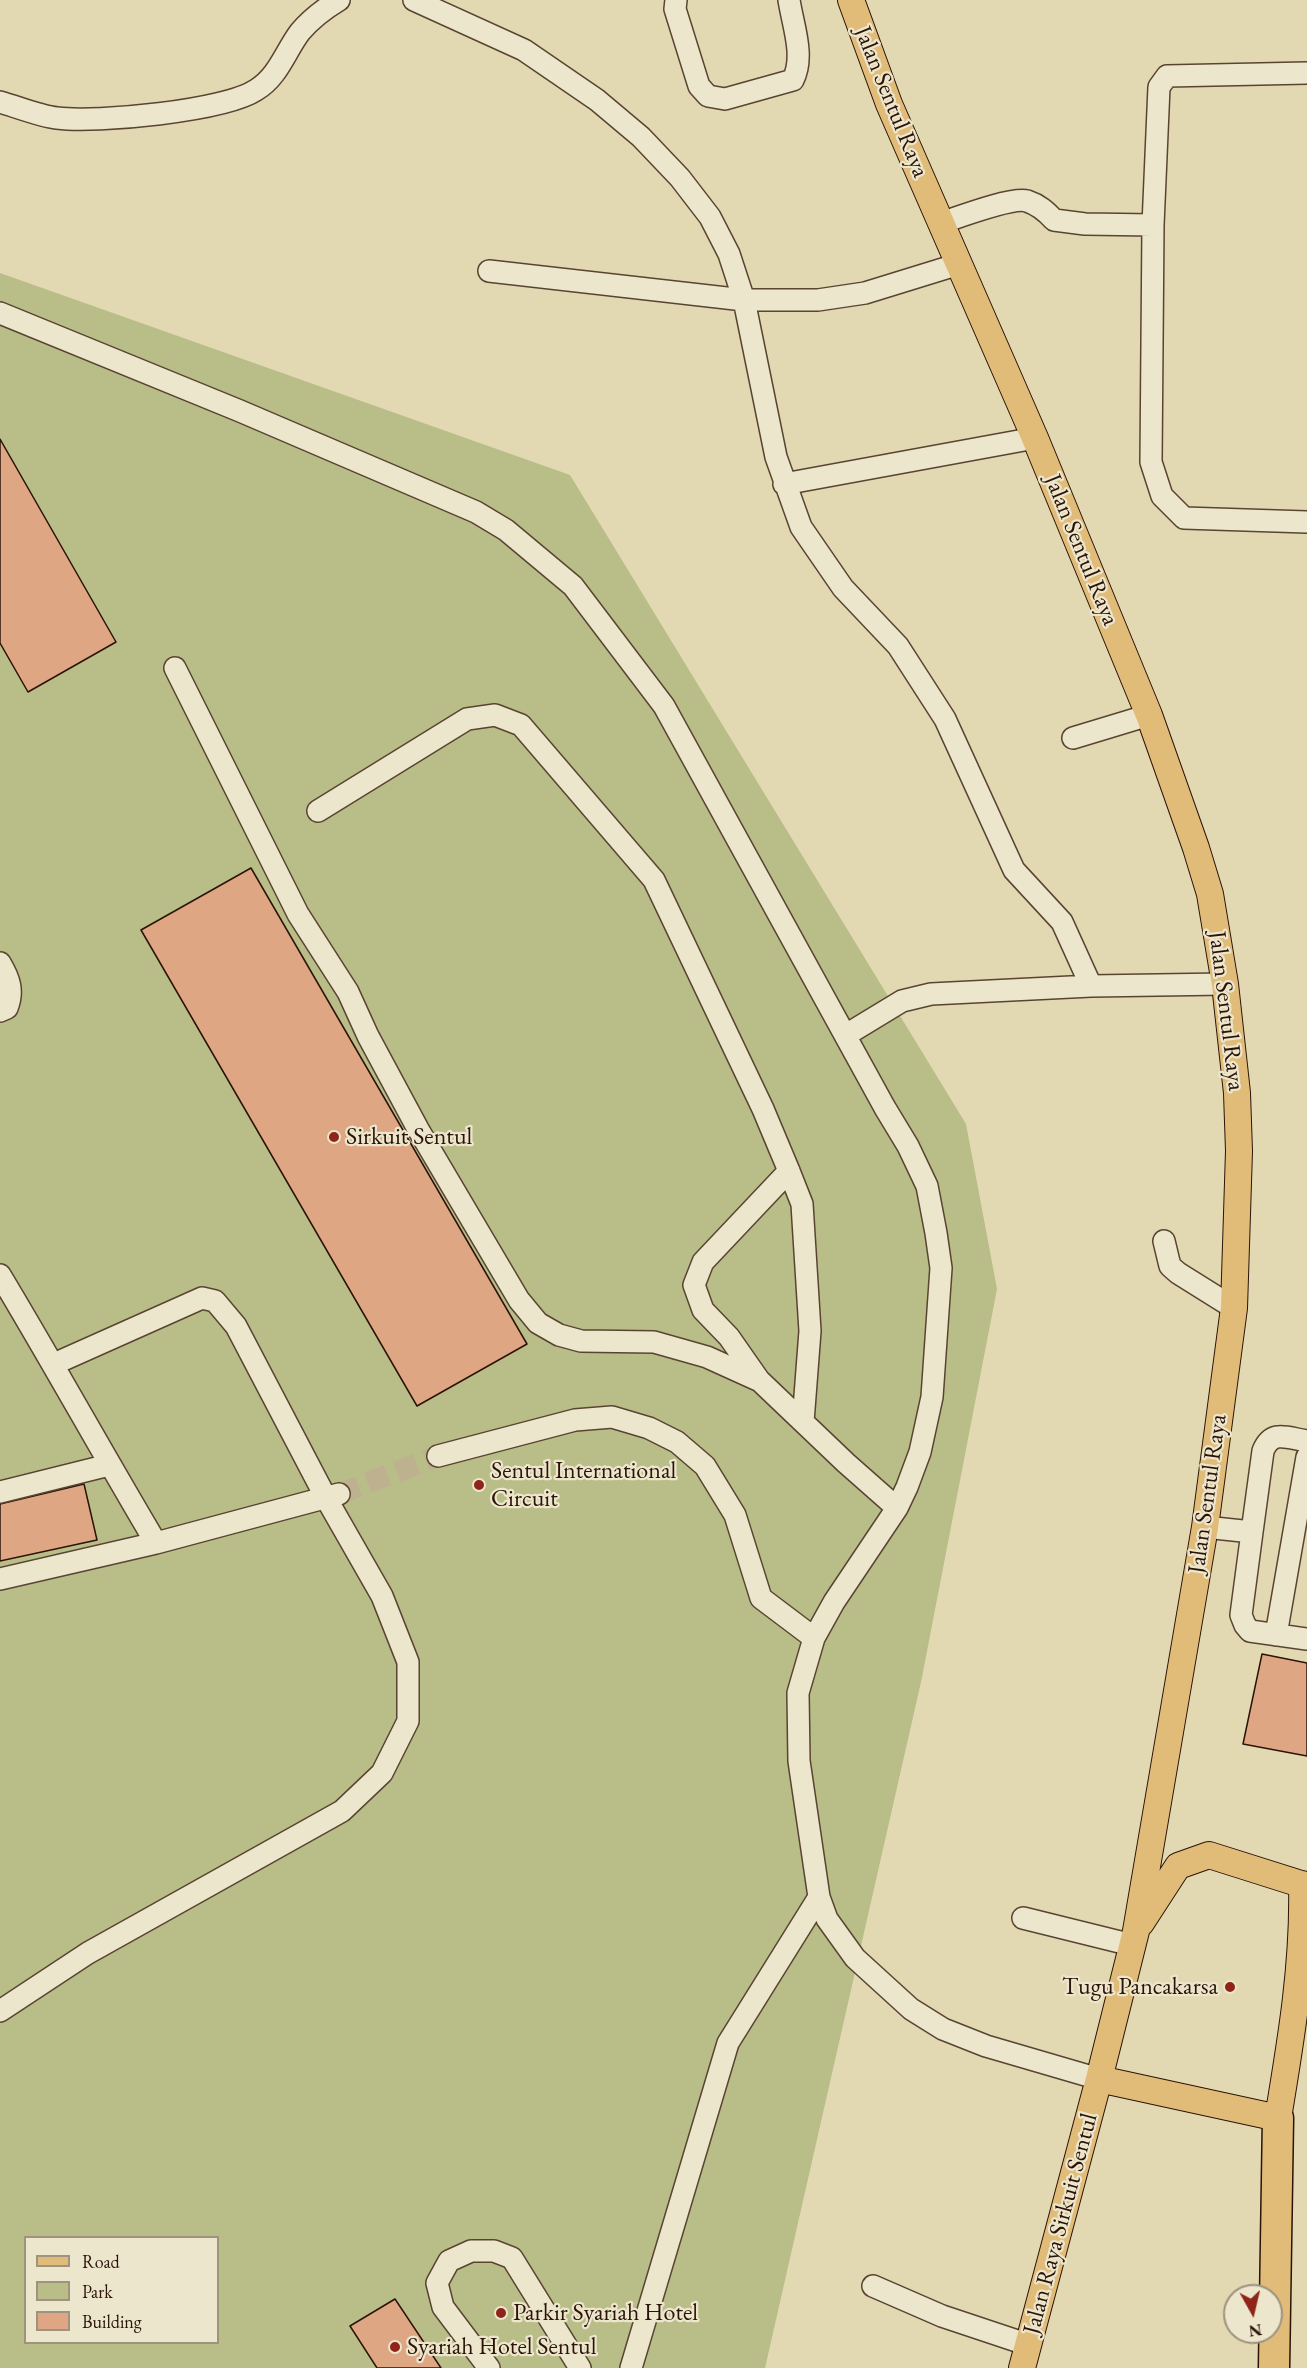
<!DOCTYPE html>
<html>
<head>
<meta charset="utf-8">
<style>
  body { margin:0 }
  #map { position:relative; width:1307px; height:2368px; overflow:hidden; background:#e2d8b2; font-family:"EB Garamond",serif }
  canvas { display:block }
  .legend { position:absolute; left:24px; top:2236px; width:195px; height:108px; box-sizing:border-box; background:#ece6cd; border:2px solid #9f927e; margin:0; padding:8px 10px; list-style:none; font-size:18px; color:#2b1308 }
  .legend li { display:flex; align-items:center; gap:12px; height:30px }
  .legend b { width:30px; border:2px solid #9f927e }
  .north { position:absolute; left:1223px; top:2284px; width:60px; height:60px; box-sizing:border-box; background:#ece6cd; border:2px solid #9f927e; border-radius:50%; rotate:172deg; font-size:16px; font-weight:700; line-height:24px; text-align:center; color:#2b1308 }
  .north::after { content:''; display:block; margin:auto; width:21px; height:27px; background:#8f2418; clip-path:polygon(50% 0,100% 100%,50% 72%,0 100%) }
</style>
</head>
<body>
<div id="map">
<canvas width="1307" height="2368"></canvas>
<ul class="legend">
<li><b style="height:8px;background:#e1bc79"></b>Road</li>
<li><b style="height:16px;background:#b9bd88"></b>Park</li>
<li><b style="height:16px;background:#dfa684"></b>Building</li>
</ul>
<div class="north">N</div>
</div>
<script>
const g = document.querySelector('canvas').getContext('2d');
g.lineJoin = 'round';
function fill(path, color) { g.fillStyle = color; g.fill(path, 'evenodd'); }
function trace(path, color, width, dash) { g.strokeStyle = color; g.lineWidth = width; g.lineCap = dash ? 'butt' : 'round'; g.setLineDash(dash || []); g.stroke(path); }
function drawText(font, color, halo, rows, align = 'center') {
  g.font = font + ' "EB Garamond",serif'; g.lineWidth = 4.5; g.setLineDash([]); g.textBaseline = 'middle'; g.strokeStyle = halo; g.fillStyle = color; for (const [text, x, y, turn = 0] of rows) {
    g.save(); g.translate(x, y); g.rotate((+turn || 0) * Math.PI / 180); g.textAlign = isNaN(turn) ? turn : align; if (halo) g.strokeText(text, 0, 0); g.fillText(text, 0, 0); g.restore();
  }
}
const green = new Path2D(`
  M0 273 570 475 966 1124 997 1289 921 1682 765 2368H0ZM26 2238H218V2342H26Z`);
const building = new Path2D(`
  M0 439 116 642 28 692 0 643Z
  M251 868 527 1344 417 1406 141 930Z
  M84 1484 97 1540 0 1561V1504Z
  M1262 1654 1307 1663V1756L1243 1744Z
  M395 2299 441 2368H377L350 2326Z`);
const minorTunnel = new Path2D(`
  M339 1494 438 1456`);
const minor = new Path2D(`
  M414 0 524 50 597 100 641 137 680 178 710 217 729 254 744 300 776 457 801 527 843 588 898 646 945 719 1014 870 1062 922 1091 986
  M676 0 675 9 699 86 708 96 725 99 793 80C805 56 793 26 789 0
  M0 102C18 107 39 116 57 118 97 123 224 111 256 90 278 77 285 52 300 32 311 19 324 9 339 0
  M941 223C959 217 1012 197 1027 201 1039 205 1046 211 1054 220L1085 224 1153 225 1151 462 1162 496 1184 518 1307 522
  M1153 225 1159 87 1167 76 1307 73
  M489 271 744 300H818L865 293 959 264
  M0 313 240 411 476 512 506 530 573 586 664 706 885 1108 908 1146 927 1186 936 1233 941 1268 932 1397 920 1452 907 1487 897 1508 834 1602 814 1638 798 1693 799 1761 819 1897 827 1919 855 1958 911 2009 943 2029 986 2046 1099 2079
  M784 484 1035 438
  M175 668 298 914 348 992 368 1036 418 1129 519 1300 538 1323 559 1335 581 1341 654 1342 707 1357 760 1381 846 1463 897 1508
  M1073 738 1149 715
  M318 811 467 719 495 715 521 725 654 880 763 1109 789 1171 802 1204 810 1331 803 1422
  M0 963C9 978 14 991 7 1008L0 1011
  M846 1035 902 1001 931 994 1091 986 1225 984
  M1164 1241 1170 1266 1178 1273 1234 1308
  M0 1275C53 1363 103 1454 156 1543
  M759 1380 729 1337 703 1310 694 1285 703 1262 789 1171
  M438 1456 575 1420 612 1417 649 1428 677 1442 705 1466 735 1515 761 1598 814 1638
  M0 1492 109 1465
  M1205 1527 1252 1532 1263 1451C1272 1429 1287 1438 1307 1441
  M1252 1532 1241 1615 1245 1625 1250 1631 1307 1639
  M0 1579 156 1543 339 1494
  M1276 1635 1307 1457
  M1023 1918 1132 1945
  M0 2011 88 1953 342 1811 382 1773 408 1721V1662L382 1596 326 1498 236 1326 215 1301 202 1298 54 1364
  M873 2286 942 2316 1029 2345
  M489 2368 443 2307 437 2283 449 2261 471 2251H494L512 2258 580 2368
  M631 2368 728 2043 819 1897`);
const major = new Path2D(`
  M851 0 889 104 1035 438 1149 715 1196 848 1210 894 1225 984 1237 1093 1239 1151 1234 1308 1205 1527 1136 1931 1099 2079 1022 2368
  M1141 1923 1178 1866 1209 1855 1307 1886
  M1099 2079 1278 2118C1291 2040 1304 1963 1302 1884`);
const highway = new Path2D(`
  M1274 2368 1278 2118`);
const markers = [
  [334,1137,6,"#8f2418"],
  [479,1485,6,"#8f2418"],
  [1230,1987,6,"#8f2418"],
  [501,2313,6,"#8f2418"],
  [395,2347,6,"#8f2418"]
];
const streetNames = [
  ["Jalan Sentul Raya",891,102,68],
  ["Jalan Sentul Raya",1081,550,68],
  ["Jalan Sentul Raya",1226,1011,83],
  ["Jalan Sentul Raya",1208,1494,-82],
  ["Jalan Raya Sirkuit Sentul",1061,2224,-75]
];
const poiNames = [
  ["Sirkuit Sentul",346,1137],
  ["Sentul International",491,1471],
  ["Circuit",491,1499],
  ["Tugu Pancakarsa",1218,1987,"right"],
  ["Parkir Syariah Hotel",513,2313],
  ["Syariah Hotel Sentul",407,2347]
];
fill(green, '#b9bd88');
fill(building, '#dfa684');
trace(building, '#2b1308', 1.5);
trace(minorTunnel, '#bdb190', 21, [21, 10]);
trace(minor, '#594432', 24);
trace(major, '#2b1308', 28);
trace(highway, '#2b1308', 33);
trace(minor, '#ece6cd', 21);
trace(major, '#e1bc79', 26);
trace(highway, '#e1bc79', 30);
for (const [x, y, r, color] of markers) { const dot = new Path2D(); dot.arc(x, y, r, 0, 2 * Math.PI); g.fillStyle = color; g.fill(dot); trace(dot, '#ece6cd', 2); }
drawText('24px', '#2b1308', '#ece6cd', streetNames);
drawText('24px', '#2b1308', '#ece6cd', poiNames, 'left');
</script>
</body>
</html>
